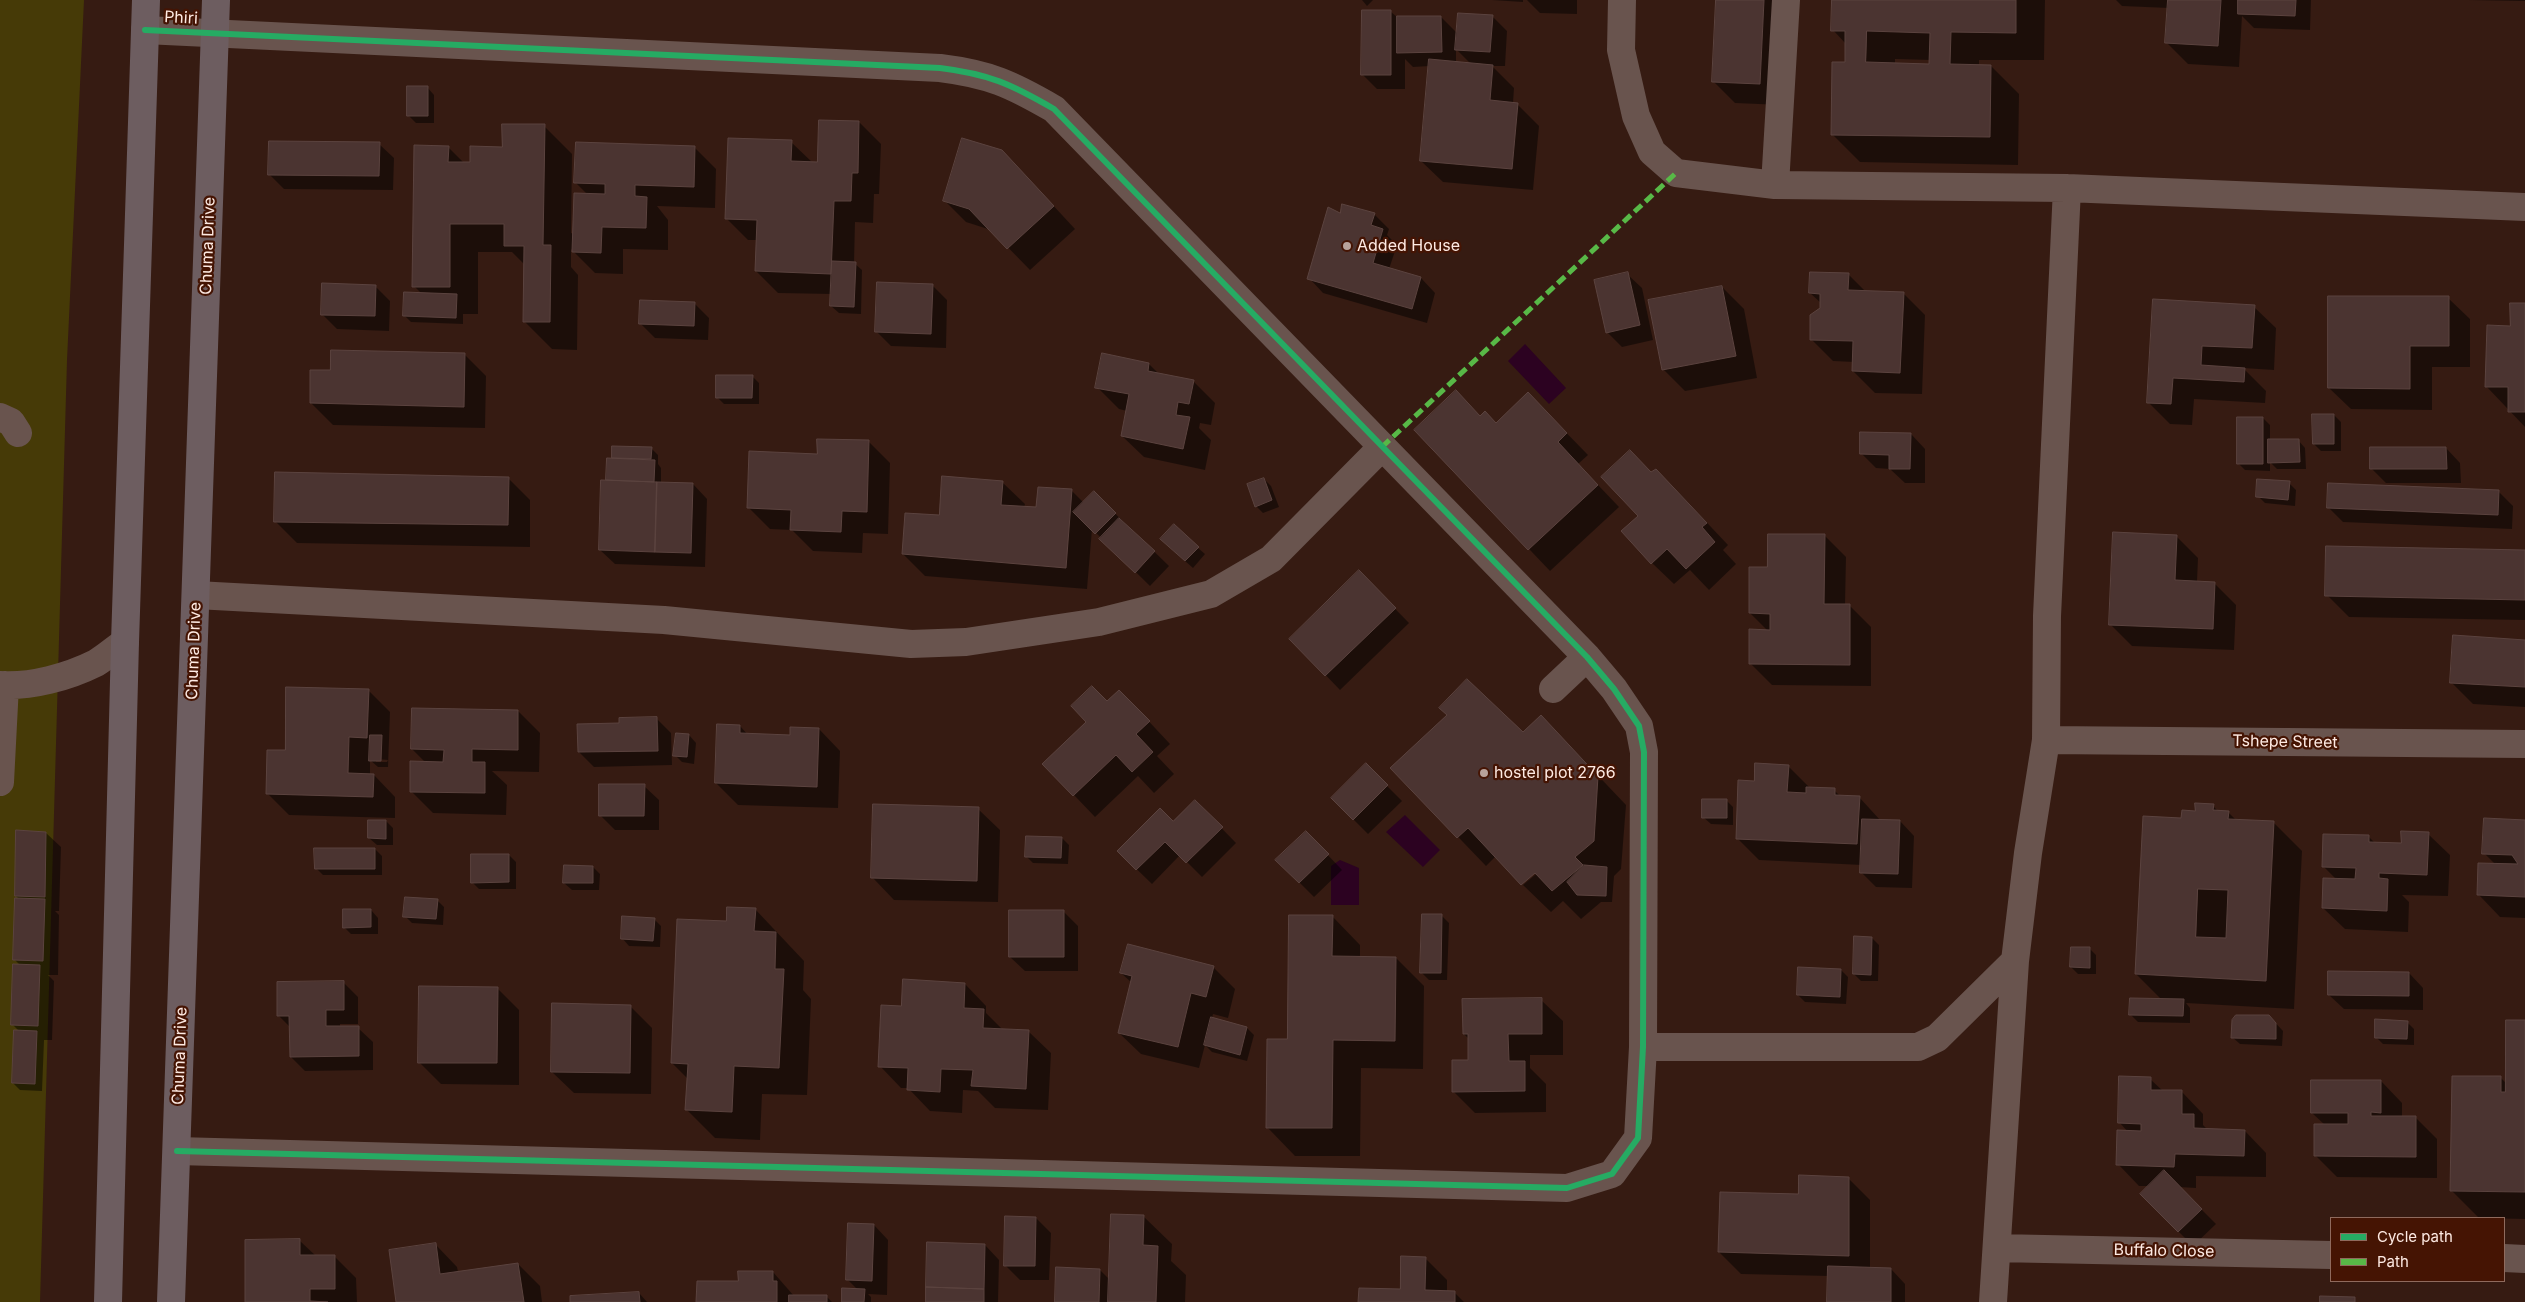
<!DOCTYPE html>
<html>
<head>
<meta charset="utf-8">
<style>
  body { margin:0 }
  #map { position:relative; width:2525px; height:1302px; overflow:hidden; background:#361b12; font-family:Inter,sans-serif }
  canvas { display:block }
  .legend { position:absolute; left:2330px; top:1217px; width:175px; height:65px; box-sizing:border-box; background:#451403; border:1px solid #8f6a5d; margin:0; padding:6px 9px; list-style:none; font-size:15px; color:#feeae3 }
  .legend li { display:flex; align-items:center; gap:10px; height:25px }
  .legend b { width:25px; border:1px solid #8f6a5d }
</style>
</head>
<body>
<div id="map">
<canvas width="2525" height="1302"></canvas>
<ul class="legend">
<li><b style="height:6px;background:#26ab63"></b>Cycle path</li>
<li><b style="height:6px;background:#58b947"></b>Path</li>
</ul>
</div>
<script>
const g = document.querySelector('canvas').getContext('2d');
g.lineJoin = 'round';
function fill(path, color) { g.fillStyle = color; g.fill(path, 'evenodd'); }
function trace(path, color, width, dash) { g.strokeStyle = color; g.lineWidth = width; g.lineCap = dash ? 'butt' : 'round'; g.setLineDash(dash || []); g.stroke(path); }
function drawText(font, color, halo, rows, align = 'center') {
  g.font = font + ' Inter,sans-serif'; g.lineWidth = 4.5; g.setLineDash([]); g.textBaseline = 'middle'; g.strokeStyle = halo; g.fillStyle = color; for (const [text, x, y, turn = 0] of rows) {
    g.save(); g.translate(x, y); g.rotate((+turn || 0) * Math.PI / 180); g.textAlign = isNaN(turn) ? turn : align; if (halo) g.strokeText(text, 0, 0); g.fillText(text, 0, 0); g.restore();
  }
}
const green = new Path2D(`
  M0 0H84L67 360 40 1302H0Z`);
const water = new Path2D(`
  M1525 344 1566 388 1549 404 1508 361Z
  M1405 815 1440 850 1423 867 1386 832Z
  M1340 860 1359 868V905H1331V866Z`);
const shadow = new Path2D(`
  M1362 0H1373L1367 6Z
  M1492 0H1523V2Z
  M1527 0H1577V14L1540 13Z
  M1717 0H1786L1782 105 1735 103 1713 81Z
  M1833 0H2045L2044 60H1979V66H1991L2019 94 2018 165 1860 162 1832 134 1846 64V44L1833 30ZM1895 59 1931 60 1930 65 1895 64Z
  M2116 0H2311L2310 30 2254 28 2242 16 2239 67 2188 64 2167 43 2169 8 2122 6Z
  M2468 0H2525V1Z
  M1391 12 1397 17H1441L1458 34 1492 16 1507 31 1505 66H1492L1514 88 1513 103 1517 104 1539 126 1533 190 1443 182 1421 161 1430 66 1413 67 1405 59V89H1377L1363 75ZM1456 49 1471 64 1456 63Z
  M427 87 434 95V123H416L409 116Z
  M859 122 881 144 879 194H874L873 223 855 222 854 263 862 270 861 314 839 313 831 306 832 294 778 293 756 271 757 240H748L726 218 791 142 813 163H818Z
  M544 126 572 154 571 233 574 234 588 195 575 182 694 147 716 169 715 208 657 206 668 220V250L623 249V274L595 273 571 249V267L578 275 577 350 552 349 524 321 525 265 512 252H478V314H463V324L411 322 404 315 422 294 414 286 448 147 464 163H471Z
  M379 144 394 158 393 190 284 189 269 174Z
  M1024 174 1075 229 1030 270 991 230 966 222 944 200Z
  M1374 214 1389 229 1387 235 1397 245 1389 269 1421 278 1435 293 1427 323 1323 293 1309 278 1340 215Z
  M1627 274 1642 288 1653 340 1622 347 1607 332Z
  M1848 274 1866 292 1903 293 1925 315 1922 394 1875 393 1853 371 1854 362 1833 361 1811 339 1821 303 1810 293Z
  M375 286 390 301 389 331 337 329 322 314Z
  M933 286 947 300 946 348 891 346 877 332Z
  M1722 287 1744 309 1757 378 1685 391 1663 369Z
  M2448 298 2470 319V367H2432V410L2351 409 2329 388Z
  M2154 300 2254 307 2276 328 2274 370 2243 368 2266 391 2265 403 2194 399 2192 425 2170 424 2148 402Z
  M694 303 709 318 708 340 655 338 640 323Z
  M2525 305V427L2486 386 2511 327Z
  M464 354 486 376 485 428 333 425 311 403 331 372Z
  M1149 364 1159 374 1193 381 1215 403 1211 425 1200 423 1199 428 1211 440 1205 470 1144 457 1122 436 1127 411 1119 409 1097 387Z
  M752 376 759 383V404H724L717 397Z
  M1549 415 1588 455 1578 464 1619 507 1550 571 1416 430 1481 417 1496 424Z
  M2334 415 2341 422V451H2321L2314 444Z
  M2263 418 2270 425V441L2298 440 2305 448 2306 469H2277L2270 462V471L2245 470 2238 463Z
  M1911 434 1925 449V483H1905L1890 469 1876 468 1861 453Z
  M869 442 890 463 888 534 863 533 862 553 813 551 792 530 770 529 749 508 818 455Z
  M613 447 651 448 658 455V464L661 468V483L693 484 707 499 705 567 615 564 600 550 608 459H613Z
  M2446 448 2460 463 2461 483H2386L2371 468Z
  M1652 473 1678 492 1728 545 1723 550 1736 564 1709 590 1690 570 1674 584 1652 563 1639 516Z
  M508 478 530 500V547L297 543 275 521Z
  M943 478 1003 483 1025 504 1024 508 1037 509 1072 491 1084 503 1094 493 1169 566 1150 586 1092 529 1087 589 925 576 903 554 940 517Z
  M1264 479 1271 486 1279 507 1263 513 1256 506Z
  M2289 483 2296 490 2295 506 2265 503 2258 496Z
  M2498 491 2513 506 2512 529 2343 522 2328 507Z
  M1824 535 1846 557 1845 605H1849L1871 627V686L1772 685 1750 663 1768 631 1750 613 1769 568Z
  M2176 536 2198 558 2197 582 2214 583 2236 605 2234 650 2132 646 2110 624Z
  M1168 546 1198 548 1205 554 1193 568Z
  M2525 551V620L2349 617 2327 595Z
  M1359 572 1409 623 1340 690 1291 639Z
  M2525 641V707L2473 704 2451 682Z
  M368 690 390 712 388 767H378L370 760V775H374L395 797V818L289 815 267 793 286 751ZM376 759 388 760 387 762H376Z
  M1107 703 1141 713 1170 744 1157 756 1174 774 1154 793 1138 776 1095 817 1074 795Z
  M518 711 540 733 539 772 492 771 507 785 506 815 433 813 411 791 426 763 412 749Z
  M656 718 671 733 672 765 594 767 579 752 620 724Z
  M740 726 748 735 791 736 819 729 840 751 838 808 738 805 716 783Z
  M1523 733 1569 745 1626 805 1621 869 1614 876 1612 902H1601L1581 919 1563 901 1551 912 1523 885 1541 870 1496 856 1486 866 1392 768Z
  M689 735 696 743 694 764 682 762 675 755Z
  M1366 765 1402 801 1368 834 1332 798Z
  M1788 766 1810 788 1834 790 1841 797H1859L1881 821H1900L1914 836 1912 888 1876 887 1861 872 1862 865 1759 860 1737 838Z
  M644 786 659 800V830H615L600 815Z
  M1726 800 1733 807V825L1711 824 1703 817Z
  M1195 801 1236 843 1202 877 1180 855 1152 884 1118 851 1173 823Z
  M2213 806 2219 812H2228L2237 821 2274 823 2302 851 2294 1009 2186 1003 2190 1008V1023L2138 1022 2131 1015 2162 1000 2136 974 2182 819Z
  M978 809 1000 830 998 902 894 900 873 878Z
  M386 821 393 828V845H377L369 838Z
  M2525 821V918L2500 917 2479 895 2496 865 2484 853Z
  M1306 832 1342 870 1314 897 1277 860Z
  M46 833 61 847 59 911H55L59 915 58 975H48L54 981 52 1040H44L42 1091 20 1090 13 1083 20 1032 12 1024 20 965 14 959 20 900 16 896Z
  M2428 834 2450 855 2448 896 2402 895 2409 902 2408 932 2345 929 2323 908 2336 879 2323 866 2369 837 2375 843 2402 844Z
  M1062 838 1069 845 1068 864 1033 863 1026 856Z
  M375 849 382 856V875H323L316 868Z
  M509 855 516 862V889H479L472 882Z
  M593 867 600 874 599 890H572L564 883Z
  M437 900 444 907 443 925 412 923 405 916Z
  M755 909 804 961 803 990 811 999 807 1095 762 1094 760 1140 715 1138 687 1110 688 1079 672 1063 727 922Z
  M371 910 378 918V934H351L344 927Z
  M1063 911 1078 926V971H1025L1010 957Z
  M1332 916 1360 945V958H1396L1424 986 1423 1069 1361 1068 1360 1156H1295L1267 1127 1289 1040Z
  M1442 916 1449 923 1447 980H1429L1422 973Z
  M654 919 661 926 660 947 629 946 622 938Z
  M1872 938 1879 945 1878 981H1861L1854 974Z
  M2089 948 2096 955V974H2078L2071 967Z
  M1213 967 1235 989 1228 1018 1213 1014 1212 1018 1247 1028 1254 1035 1247 1061 1212 1052 1205 1045 1199 1068 1141 1054 1119 1033 1132 983 1121 973Z
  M1841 970 1848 977 1846 1004 1805 1002 1798 995Z
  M2409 973 2423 988V1010L2344 1009 2329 995Z
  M343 982 358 997V1024H340V1027L358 1028 373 1042V1070L305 1071 291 1057 290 1027 279 1016Z
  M965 984 986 1006V1013L1003 1030 1029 1032 1051 1053 1048 1110 995 1108 978 1091 963 1090 962 1113 930 1111 908 1088H901L880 1066 902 1007Z
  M497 988 519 1010V1085L441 1084 419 1062Z
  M1541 1000 1563 1021V1055H1530V1068L1546 1084V1112L1475 1113 1453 1091 1469 1062V1039L1464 1034Z
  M630 1006 652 1028 651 1094 574 1093 552 1072Z
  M2269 1016 2283 1031 2282 1046 2240 1044 2232 1037Z
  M2525 1021V1219L2479 1218 2451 1190 2500 1077 2507 1084Z
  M2407 1022 2414 1029V1045L2383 1044 2376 1037Z
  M2150 1079 2163 1091 2182 1092 2203 1114V1125L2208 1130 2245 1131 2266 1153V1177L2196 1176V1188L2179 1187 2216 1224 2193 1246 2141 1194 2149 1186H2139L2118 1164 2128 1132 2120 1123Z
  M2381 1081 2402 1103V1117L2416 1118 2437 1139V1178L2337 1177 2315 1155 2325 1125 2312 1113Z
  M1848 1178 1870 1200V1268L1891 1269 1905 1284V1302H1828L1829 1276 1741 1274 1719 1252 1799 1195Z
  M1143 1216 1172 1244 1171 1261 1186 1275 1185 1302H1056L1100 1270 1110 1280Z
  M1036 1218 1051 1233 1049 1280H1020L1005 1265Z
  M874 1225 888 1240 887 1295 868 1294 871 1297V1302H843L858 1290 847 1279Z
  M300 1241 316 1256H334L356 1278 357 1302H247Z
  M436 1245 457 1267 458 1272 518 1264 540 1286 542 1302H398Z
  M985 1245 999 1260 998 1302H927Z
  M1425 1258 1447 1280V1292H1454L1464 1302H1359L1401 1290Z
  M773 1272 794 1296H826L832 1302H698L739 1282Z
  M639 1293 647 1302H571Z`);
const building = new Path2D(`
  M1716 0H1764L1760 84 1712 82Z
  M1832 0H2016V33L1951 32 1950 64 1991 65 1990 137 1831 135 1832 62H1845V31H1831ZM1867 31 1930 33 1929 64 1866 62Z
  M2168 0H2221L2218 46 2165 43Z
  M2238 0H2296L2295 16 2238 14Z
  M1362 10H1391V75H1361Z
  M1458 13 1493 15 1490 52 1455 50Z
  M1397 16H1441L1442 52 1397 53Z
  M1429 59 1493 65 1490 100 1518 103 1512 169 1420 161Z
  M407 86H428V116H407Z
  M819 120 859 121 858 173H852L851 201H834L831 274 755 271 757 220 725 219 728 138 792 140 791 161 817 162Z
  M502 124H545L543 245H551L550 322H523L524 246H504V224H450V287H412L414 145 449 146 448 162H470V146L502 147Z
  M962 138 1002 150 1054 206 1007 249 969 209 943 201Z
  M269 141 380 142 379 176 268 175Z
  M576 142 695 146 694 187 635 185V196L647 197 646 228 602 227 601 253 572 252 574 193 605 194V184L574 183Z
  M1342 204 1375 213 1371 225 1383 229 1373 263 1421 277 1412 309 1307 279 1328 207 1340 213Z
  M832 261 856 262 854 307 830 306Z
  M1628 272 1640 325 1606 333 1594 280Z
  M1810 272 1849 273 1848 290 1904 292 1900 373 1852 371 1853 341 1810 340V315L1820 308V294L1809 293Z
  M877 282 933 284 931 334 875 332Z
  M322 283 376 285 375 316 321 315Z
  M1722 286 1736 356 1662 370 1648 300Z
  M404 292 457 294 456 318 403 316Z
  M2328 296H2449V346H2410V389L2328 388Z
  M2153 299 2255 305 2252 348 2202 346 2201 365 2245 368 2244 382 2173 378 2171 404 2147 403Z
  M640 300 695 302 694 326 639 324Z
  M2510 303H2525V412H2508V387H2485L2487 325 2510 326Z
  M331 350 465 353 464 407 310 403V370H330Z
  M1102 353 1149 363 1148 371 1194 380 1189 404 1178 402 1176 415 1190 417 1183 449 1121 436 1129 394 1095 388Z
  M716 375H753L752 398H716Z
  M1456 390 1480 416 1485 411 1496 423 1528 392 1567 433 1558 442 1598 485 1528 550 1414 430Z
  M2312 414H2334V444H2313Z
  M2237 417H2263V464H2237Z
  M1860 432 1911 433 1910 469H1889V455L1860 454Z
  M817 439 869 440 867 512 842 511 841 532 790 530 791 510 747 508 749 451 817 454Z
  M2268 439H2299L2300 462 2268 463Z
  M612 446 652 447 651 459 612 458Z
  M2370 447H2446L2447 469H2370Z
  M1630 450 1651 472 1656 469 1707 523 1702 527 1715 542 1686 569 1667 549 1651 564 1621 531 1638 516 1601 477Z
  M607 458 655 460 654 482 606 480Z
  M275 472 509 477 508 525 274 522Z
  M942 476 1003 481 1001 505 1036 507 1038 487 1072 489 1066 568 902 554 905 513 939 515Z
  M1264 478 1272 500 1255 507 1247 484Z
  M2257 479 2290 481 2288 500 2256 497Z
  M601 480 657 482 655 552 599 550Z
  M657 482 693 483 691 553 655 552Z
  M2328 483 2499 490 2498 515 2327 508Z
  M1094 491 1116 513 1095 534 1073 512Z
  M1119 518 1155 551 1135 573 1099 539Z
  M1174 524 1199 547 1185 561 1160 539Z
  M2113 532 2177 535 2175 580 2215 582 2213 629 2109 625Z
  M1768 534H1825L1824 604H1850V665L1749 664V629L1770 630V614L1749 613V567H1767Z
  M2326 546 2525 550V600L2325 596Z
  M1359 570 1396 608 1325 676 1289 639Z
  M2453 635 2525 640V687L2450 683Z
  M1467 679 1523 732 1541 715 1598 776 1594 841 1575 857 1583 865 1552 891 1535 873 1521 885 1468 828 1457 838 1390 768 1447 715 1439 708Z
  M1092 686 1107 701 1119 690 1150 721 1136 734 1153 752 1132 772 1116 755 1073 796 1042 764 1086 722 1071 706Z
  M286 687 369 689 367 738 349 737 348 773 374 774 373 797 266 794 267 750H285Z
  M412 708 518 710V750L472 749V762H485V793L410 792V761L443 762 444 750 411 749Z
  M657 717 658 751 578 752 577 724 619 723V718Z
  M717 724 740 725V733L790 735V727L819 728 817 787 715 783Z
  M676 733 689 734 687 757 673 756Z
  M370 735H382L381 761H369Z
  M1366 763 1388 785 1353 820 1331 798Z
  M1755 763 1789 765 1787 792 1806 793V787L1835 788V795L1860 796 1857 844 1736 839 1738 780 1754 781Z
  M599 784H645L644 816H599Z
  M1702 799H1727V818H1702Z
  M1195 800 1223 827 1186 863 1165 842 1136 870 1117 851 1160 808 1173 821Z
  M2195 803 2214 804 2213 810 2229 811 2228 819 2274 821 2266 981 2135 974 2143 816 2181 818 2182 810 2195 811ZM2198 889 2228 890 2226 938 2196 937Z
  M873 804 979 807 977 881 871 878Z
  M2484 818 2525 820V897L2477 895 2478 863 2518 864 2512 855 2482 854Z
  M1862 819 1900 820 1898 874 1860 873Z
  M368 820H386V839L368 838Z
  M16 830 46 832 45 897 15 896Z
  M1306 831 1329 854 1299 883 1275 860Z
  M2401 831 2429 832 2427 875 2379 873V878L2388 879 2387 911 2322 908 2323 878 2355 879 2356 868 2322 867 2323 834 2369 835V842L2401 843Z
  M1026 836 1062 837 1061 858 1025 857Z
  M314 848H375V869H315Z
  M471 854H509V882L471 883Z
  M564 865 593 866V883H563Z
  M1584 865 1607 867 1606 896 1577 895 1567 882Z
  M405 897 438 899 436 919 403 917Z
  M15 898 45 899 43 961 13 960Z
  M727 907 756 908 754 931 776 932 775 969H784L779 1068 734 1066 732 1112 685 1110 688 1064 671 1063 677 919 726 921Z
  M343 909H371V927L343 928Z
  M1009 910H1064V957H1009Z
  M1422 914H1442L1441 973H1420Z
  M1289 915H1333L1332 956 1396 957 1395 1041 1333 1040 1332 1128H1266L1267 1039H1287Z
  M622 916 655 918 653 941 621 939Z
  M1854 936 1872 937 1871 975 1853 974Z
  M1128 944 1214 966 1206 997 1191 993 1178 1047 1118 1033 1132 976 1120 973Z
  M2071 947H2090V968L2070 967Z
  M13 964 40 965 38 1026 11 1025Z
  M1798 967 1841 969 1840 997 1797 995Z
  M2328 971 2409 972V996L2328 995Z
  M903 979 965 983 964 1008 984 1009 983 1028 1029 1030 1026 1089 971 1086 973 1070 941 1069 940 1092 907 1090 908 1068 878 1067 881 1005 901 1006Z
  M344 981V1010H326V1026H359V1056L290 1057 289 1016H277V982Z
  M419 986 498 987 497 1063H418Z
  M1542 998V1034H1508L1509 1061H1525V1091L1452 1092V1060H1468V1034H1463L1462 999Z
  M2130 998 2184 999 2183 1016 2129 1015Z
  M552 1003 631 1005 630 1073 551 1072Z
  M2236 1015H2269L2276 1023V1039L2231 1038 2232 1020Z
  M1211 1017 1247 1027 1240 1055 1204 1045Z
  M2375 1019 2408 1021 2407 1039 2375 1038Z
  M2506 1020H2525V1192L2450 1191 2452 1076H2501V1092H2505Z
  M14 1030 37 1031 35 1084 12 1083Z
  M2119 1076 2151 1077V1090H2182V1114H2194V1128L2245 1130 2244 1156 2175 1154 2174 1167 2116 1165 2117 1130 2141 1131V1124L2118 1123Z
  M2311 1080H2381V1113L2371 1112V1116H2416V1157L2314 1156V1124H2348V1113H2311Z
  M2164 1170 2202 1209 2178 1232 2140 1194Z
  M1799 1175 1849 1177V1256L1718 1252 1720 1192 1798 1194Z
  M1111 1214 1144 1215 1143 1245 1158 1246 1156 1302H1108Z
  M1005 1216 1036 1217 1035 1266H1004Z
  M848 1223 874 1224 872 1281 846 1280Z
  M300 1239V1255H335V1289H310V1301L328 1302H245V1240Z
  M927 1242 985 1244 984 1289 926 1287Z
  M436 1243 440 1274 518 1263 524 1302H396L389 1250Z
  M1401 1256 1426 1257 1425 1290 1455 1291V1302H1358L1359 1288 1400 1289Z
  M1828 1266 1891 1268V1302H1827Z
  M1056 1267 1100 1269 1099 1302H1055Z
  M738 1271H773V1281H777V1302H696L697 1281H738Z
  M926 1287 984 1289V1302H926Z
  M842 1288 865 1289 864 1302H842Z
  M639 1292 640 1302H570V1296Z
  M789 1295H827V1302H789Z
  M2320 1296 2355 1297V1302H2320Z`);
const minor = new Path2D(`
  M1622 0 1621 50 1636 116 1652 152 1676 173 1775 185 2067 188 2525 207
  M145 30 940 68C989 74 1011 84 1054 109L1587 657 1614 689 1639 726 1644 752 1643 1047 1638 1138 1612 1174 1567 1188 177 1151
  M1775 185 1786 0
  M0 417 11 422 18 433
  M196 595 664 620 911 644 966 642 1099 622 1211 594 1271 559 1382 447
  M0 685C31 687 68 677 96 663 106 657 115 649 125 642
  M1553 689 1587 657
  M2046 740 2525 744
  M0 782 5 685
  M1643 1047H1918L1937 1038 2015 961
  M1997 1248 2331 1255
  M2504 1258 2525 1259
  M1993 1302 2015 961 2028 853 2046 740 2047 616 2067 188`);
const major = new Path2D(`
  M108 1302 125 642 146 0
  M171 1302 216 0`);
const quiet = new Path2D(`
  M1382 447 1676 173`);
const cycleway = new Path2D(`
  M145 30 940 68C989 74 1011 84 1054 109L1587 657 1614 689 1639 726 1644 752 1643 1047 1638 1138 1612 1174 1567 1188 177 1151`);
const markers = [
  [1347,246,5,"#b8a29a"],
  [1484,773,5,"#b8a29a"]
];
const streetNames = [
  ["Phiri",181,18,3],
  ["Chuma Drive",208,246,-88],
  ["Chuma Drive",194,651,-88],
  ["Tshepe Street",2285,742,1],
  ["Chuma Drive",180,1056,-88],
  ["Buffalo Close",2164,1251,1]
];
const poiNames = [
  ["Added House",1357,246],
  ["hostel plot 2766",1494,773]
];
fill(green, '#463a07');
fill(water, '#2c0221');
fill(shadow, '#0007');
fill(building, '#4b3431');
trace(building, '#5b433f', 1);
trace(minor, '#69544e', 28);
trace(major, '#6d5d60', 28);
trace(quiet, '#58b947', 5, [10, 5]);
trace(cycleway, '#26ab63', 6);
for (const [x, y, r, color] of markers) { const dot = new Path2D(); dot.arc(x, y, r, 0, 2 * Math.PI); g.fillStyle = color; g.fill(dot); trace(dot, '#451403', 2); }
drawText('16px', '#feeae3', '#451403', streetNames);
drawText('16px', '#feeae3', '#451403', poiNames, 'left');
</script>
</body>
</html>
